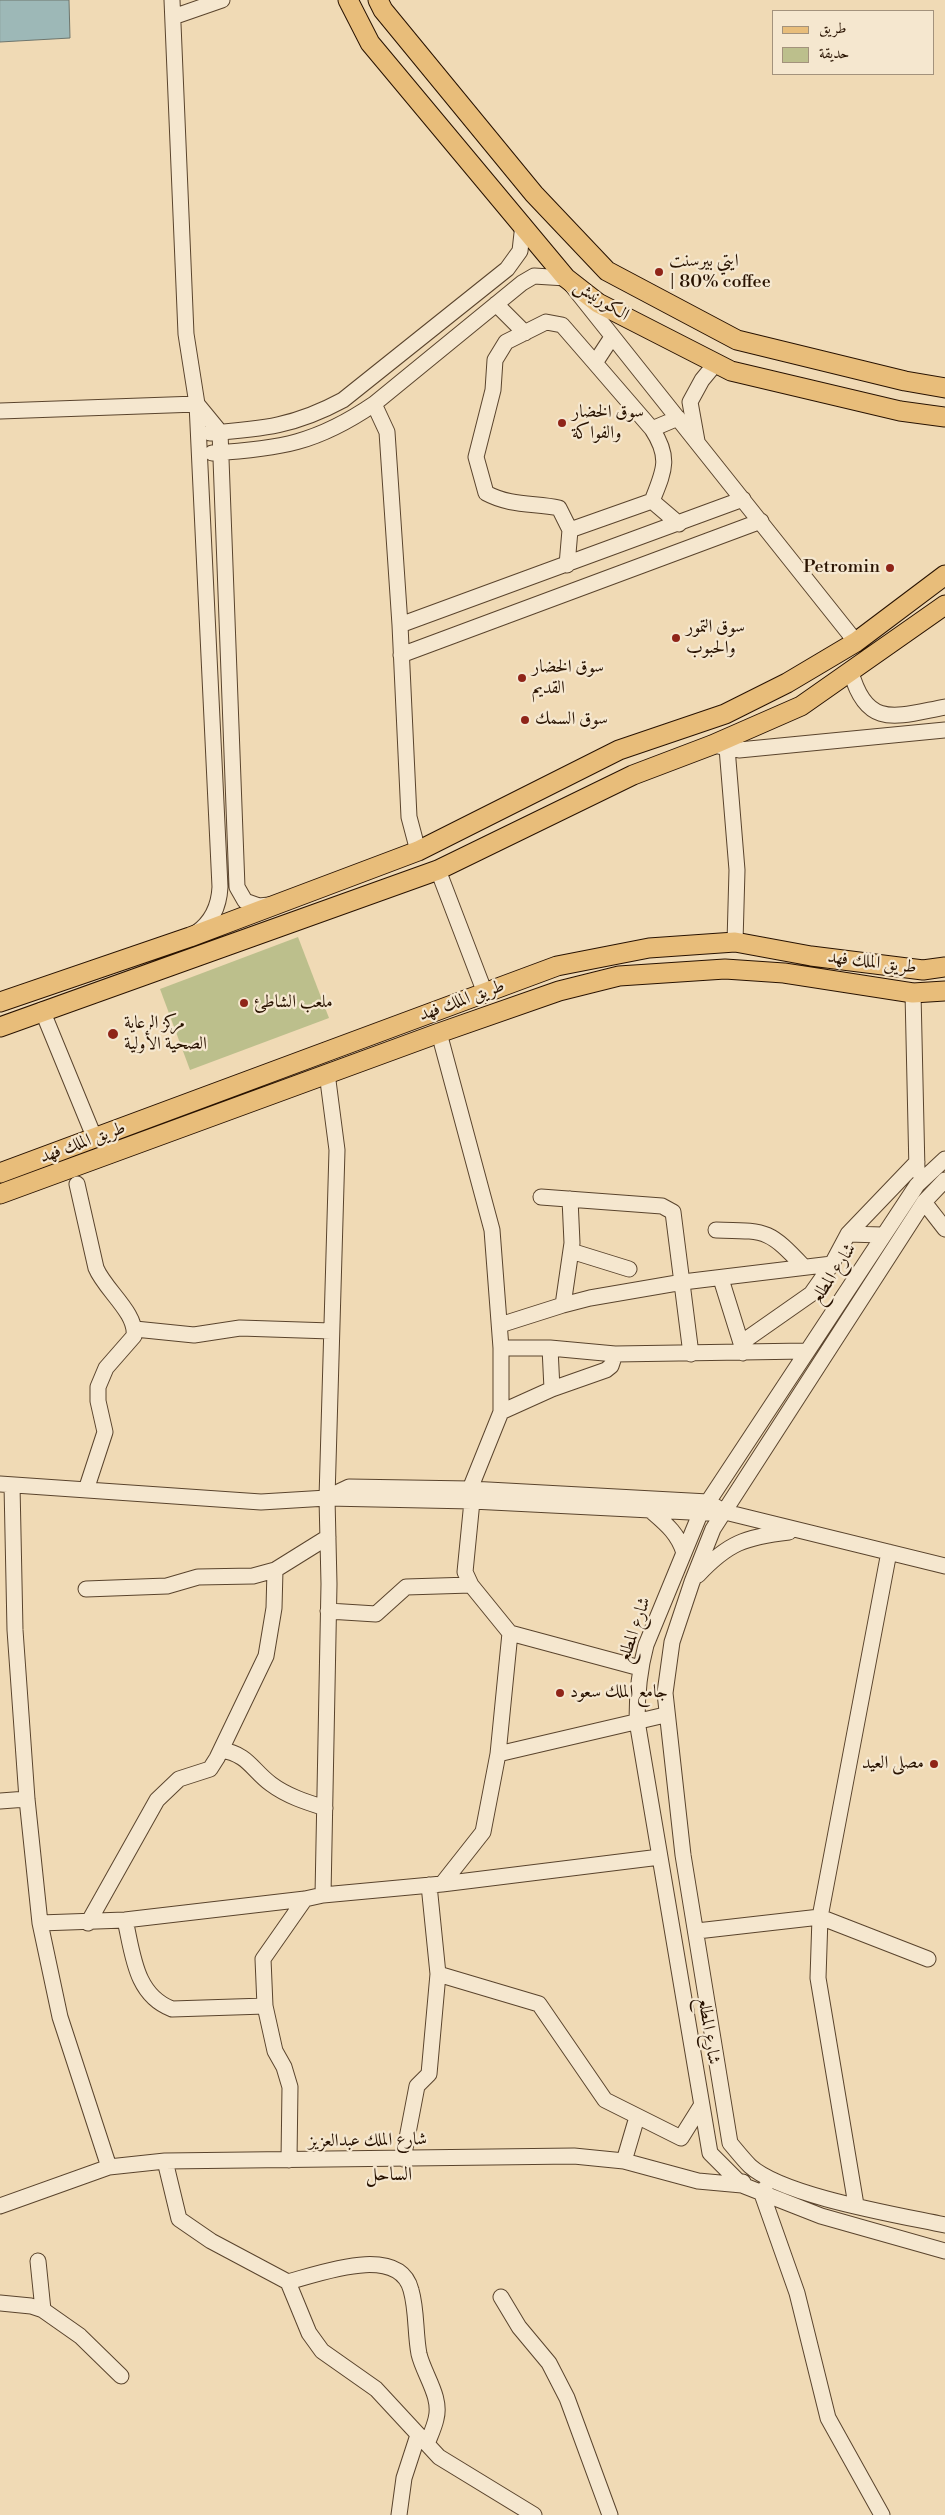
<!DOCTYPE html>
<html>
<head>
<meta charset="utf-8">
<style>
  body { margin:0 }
  #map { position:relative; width:945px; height:2515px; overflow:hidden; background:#f0dab5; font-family:"Libre Bodoni",Amiri,serif }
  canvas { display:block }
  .legend { position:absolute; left:772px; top:10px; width:162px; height:65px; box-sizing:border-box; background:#f5e7cf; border:1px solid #a3927c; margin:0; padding:6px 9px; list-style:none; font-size:15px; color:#281200 }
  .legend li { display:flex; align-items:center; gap:10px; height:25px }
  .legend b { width:25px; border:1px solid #a3927c }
</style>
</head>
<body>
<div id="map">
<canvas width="945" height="2515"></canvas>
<ul class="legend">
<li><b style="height:6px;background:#e8bd7a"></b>طريق</li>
<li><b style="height:14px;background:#bcbf8c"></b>حديقة</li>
</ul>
</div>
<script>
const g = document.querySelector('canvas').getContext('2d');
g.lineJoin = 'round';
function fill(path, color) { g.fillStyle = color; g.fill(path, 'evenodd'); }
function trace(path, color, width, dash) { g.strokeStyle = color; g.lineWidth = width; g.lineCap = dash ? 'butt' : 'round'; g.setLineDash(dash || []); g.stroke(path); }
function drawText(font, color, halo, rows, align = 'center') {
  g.font = font + ' "Libre Bodoni",Amiri,serif'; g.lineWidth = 4.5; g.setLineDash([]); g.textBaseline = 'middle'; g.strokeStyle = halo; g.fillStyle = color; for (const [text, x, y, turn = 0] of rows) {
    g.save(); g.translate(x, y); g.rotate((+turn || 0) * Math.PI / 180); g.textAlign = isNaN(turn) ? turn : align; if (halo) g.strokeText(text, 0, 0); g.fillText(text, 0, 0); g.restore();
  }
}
const green = new Path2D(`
  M298 937 329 1018 190 1070 160 989Z`);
const water = new Path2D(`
  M0 0H69L70 38 0 42Z`);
const minor = new Path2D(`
  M173 17 222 0
  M496 304 525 333
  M612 337 595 363 652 429 678 418
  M374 404 387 432 400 625 409 817 418 851
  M0 411 197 404 186 334 172 0
  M652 429C671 458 664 471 652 501
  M210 433C263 429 295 426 343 400L507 269 520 251 523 224
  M697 441 690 402 702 380 716 363
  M212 453C280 449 317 443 374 404L522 283 534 276 566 278 856 642
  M570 530 559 508C534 503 510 506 486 493L476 457 493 390 495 360 506 342 546 322 562 325 595 363
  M567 565 570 530 652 501 679 524
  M400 625 743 499
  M401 655 761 521
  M851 672C867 730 897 716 945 707
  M712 745 739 750 945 730
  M727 748 737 870 735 942
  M438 870 485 993
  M196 933C212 922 219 907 220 887L197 404 220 432 237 887 245 901 259 906 269 905
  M913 993 917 1171
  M42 1010 95 1139
  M439 1033 492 1230 501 1348V1412L470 1489
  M945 1159 917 1185 700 1514 646 1645C639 1671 637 1695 637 1721L710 2153 742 2185 821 2216 945 2251
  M945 1180 924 1202 713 1529 692 1582 672 1642 665 1693 683 1855 730 2143C736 2150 743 2159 750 2166 783 2196 898 2215 945 2225
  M77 1184 96 1268C105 1290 137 1313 134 1336L106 1368 98 1387V1401L105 1432 86 1490
  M541 1197 662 1206 673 1212 691 1354
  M924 1202 945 1229
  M716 1230C767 1231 768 1229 804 1267
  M848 1234 882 1235
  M571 1251 629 1269
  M721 1279 741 1343
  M563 1305 572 1243 570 1199
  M500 1325 563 1305 590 1298 683 1282 832 1264
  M135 1329 194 1335 240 1328 331 1331
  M501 1348H550L615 1354 806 1351
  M550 1348 552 1389
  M743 1353 741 1343 811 1294 832 1264 848 1234 917 1162
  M501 1412 552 1389 606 1370 611 1366 615 1354
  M0 1484 261 1502 327 1498 472 1501 710 1513
  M12 1485 15 1630 27 1799 40 1923 60 2017 109 2167
  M330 1496 349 1487 470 1489 708 1502 725 1512 945 1566
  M472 1501 465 1572 471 1585 510 1633 640 1668
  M650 1510C665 1523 678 1533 684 1553
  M698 1575C728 1543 745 1537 789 1532
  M86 1589 167 1586 198 1577 253 1576 275 1570 328 1537
  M328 1611 376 1614 406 1587 471 1585
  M221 1750C248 1754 252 1770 271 1784 287 1796 306 1802 325 1808
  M498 1754 510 1633
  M0 1801 27 1799
  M442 1884 483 1832 498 1754 665 1715
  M429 1885 438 1974
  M323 1895 329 1584 327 1498 337 1150 327 1073
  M125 1920C133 1954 135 1995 172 2009L265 2006
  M40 1923 125 1920 305 1899 323 1895 442 1884 660 1857
  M88 1923 157 1800 179 1779 210 1769 217 1758 266 1656 274 1608 275 1570
  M697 1931 820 1917 889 1552
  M403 2159 417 2086 429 2074 438 1974 539 2004 605 2100 681 2138 701 2106
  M289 2160 290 2087 284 2067 275 2051 265 2006 263 1959 305 1899
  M165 2161 179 2219 211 2241 288 2282 309 2333 322 2351 376 2389 439 2457 534 2515
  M624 2161 637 2117
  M765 2188 762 2194 797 2293 828 2418 882 2515
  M856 2205 818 1978 820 1917 928 1959
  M0 2206 109 2167 165 2161 574 2156 624 2161 698 2181 742 2185 743 2182
  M288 2282C318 2274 399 2243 411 2290 417 2311 415 2333 419 2354 424 2375 442 2397 436 2419 434 2428 430 2436 427 2444
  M501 2297 519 2327 549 2363 567 2398 610 2515
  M0 2303 31 2306 43 2310 38 2261
  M43 2310 80 2336 121 2376
  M399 2515 404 2478 418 2435`);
const major = new Path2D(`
  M348 0 370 43 566 278 598 303 731 371 900 411 945 417
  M378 0 383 10 534 194 607 271 737 340 905 381 945 388
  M0 1002 190 937 418 851 619 750 725 714 787 683 856 642 945 575
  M0 1027 438 870 633 775 712 745 801 706 945 605
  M0 1173 557 966 649 948 735 942 811 956 923 970 945 967
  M0 1194 439 1033 559 991 619 976 725 969 784 973 913 993 945 991`);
const markers = [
  [659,272,5,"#8f2418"],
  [562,423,5,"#8f2418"],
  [890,568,5,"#8f2418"],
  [676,638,5,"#8f2418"],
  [522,678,5,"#8f2418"],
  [525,720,5,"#8f2418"],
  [244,1003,5,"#8f2418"],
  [113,1034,6,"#8f2418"],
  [560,1693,5,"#8f2418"],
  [934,1764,5,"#8f2418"]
];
const poiNames = [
  ["ايتي بيرسنت",669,262],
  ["| 80% coffee",669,283],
  ["سوق الخضار",572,413],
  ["والفواكة",572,434],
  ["Petromin",880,568,"right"],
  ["سوق التمور",686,628],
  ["والحبوب",686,649],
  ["سوق الخضار",532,668],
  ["القديم",532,689],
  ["سوق السمك",535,720],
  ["ملعب الشاطئ",254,1003],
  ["مركز الرعاية",124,1024],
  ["الصحية الأولية",124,1045],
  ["جامع الملك سعود",570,1693],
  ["مصلى العيد",924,1764,"right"]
];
const streetNames = [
  ["الكورنيش",601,301,32],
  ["طريق الملك فهد",872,963,7],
  ["طريق الملك فهد",462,1001,-20],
  ["طريق الملك فهد",83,1143,-20],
  ["شارع المطلع",834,1274,-57],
  ["شارع المطلع",635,1630,-71],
  ["شارع المطلع",708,2031,81],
  ["شارع الملك عبدالعزيز",368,2141,-1]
];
const neighbourhoodNames = [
  ["الساحل",389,2175]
];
fill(green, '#bcbf8c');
fill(water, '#9db8b7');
trace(water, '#6e766e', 1);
trace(minor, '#5a442d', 17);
trace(major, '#281200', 21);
trace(minor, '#f5e7cf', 15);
trace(major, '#e8bd7a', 19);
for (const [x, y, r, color] of markers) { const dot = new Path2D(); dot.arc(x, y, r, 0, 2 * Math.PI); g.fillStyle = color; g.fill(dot); trace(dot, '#f5e7cf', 2); }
drawText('18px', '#281200', '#f5e7cf', poiNames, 'left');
drawText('18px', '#281200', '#f5e7cf', streetNames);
drawText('19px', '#281200', '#f5e7cf', neighbourhoodNames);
</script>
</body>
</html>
